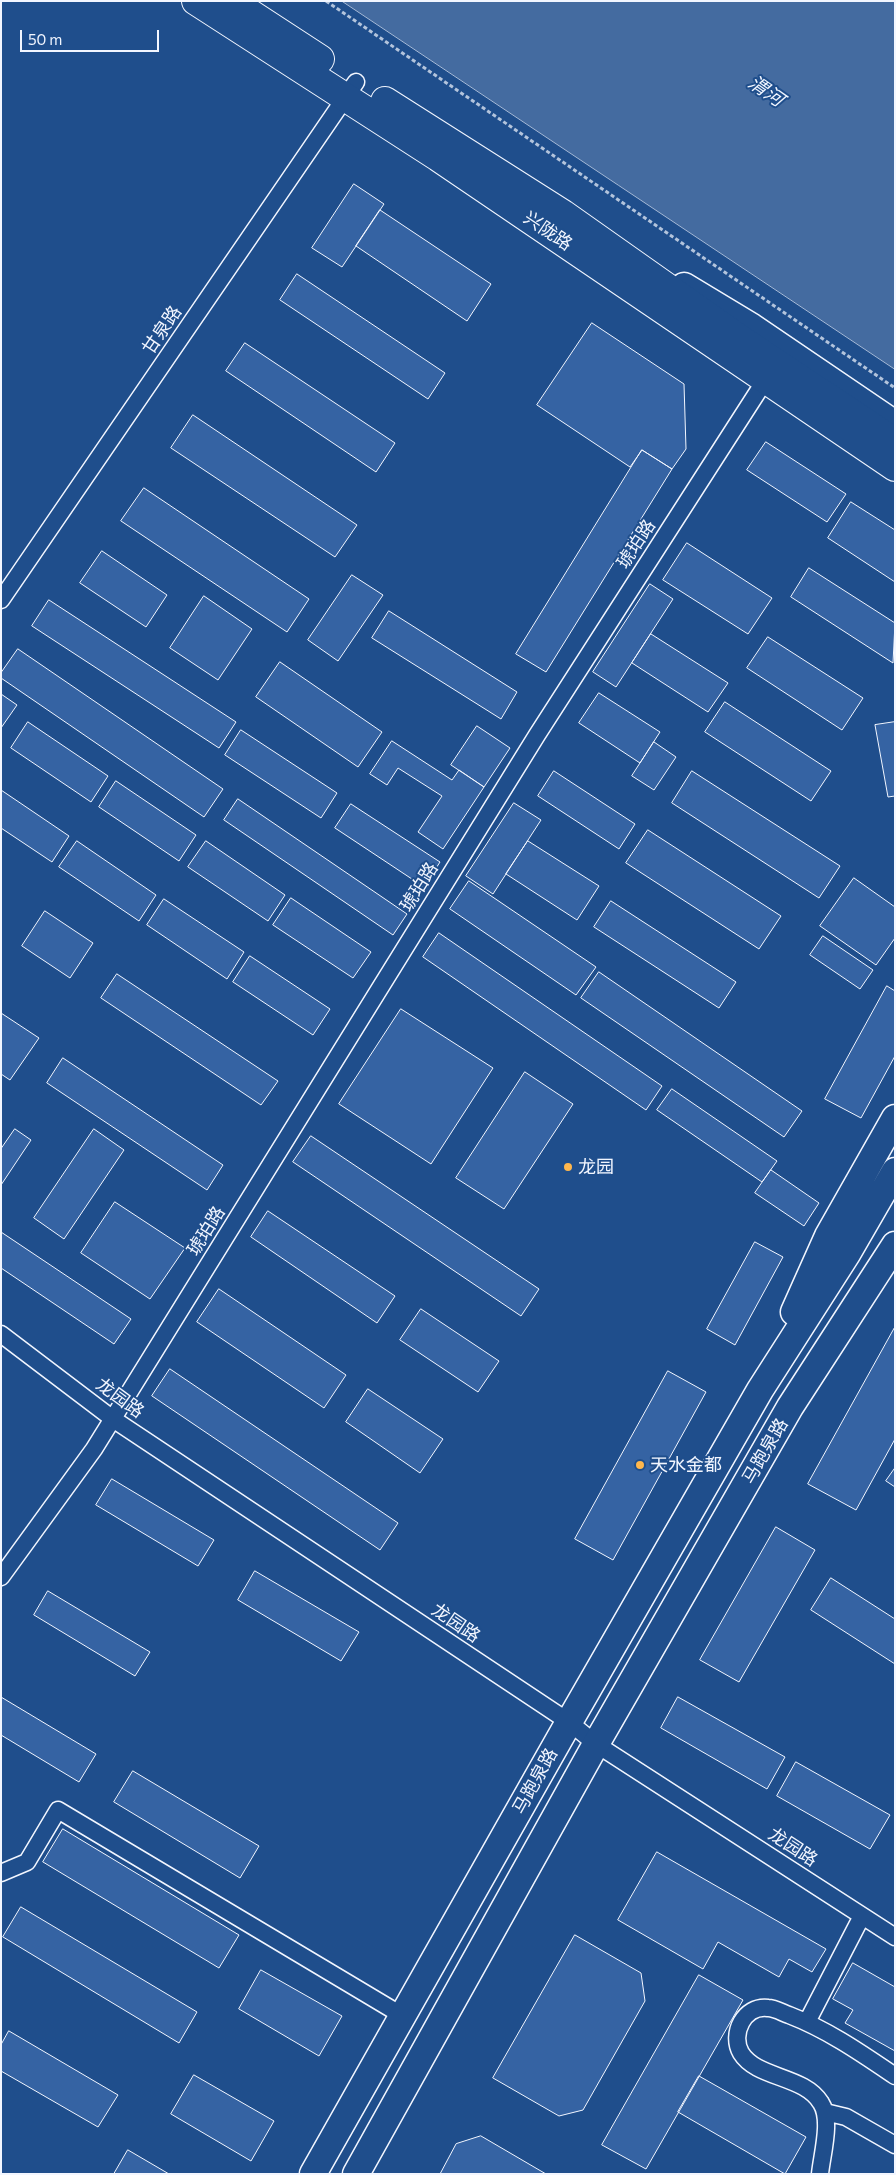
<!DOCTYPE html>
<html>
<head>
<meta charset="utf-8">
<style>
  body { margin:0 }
  #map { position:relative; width:896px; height:2175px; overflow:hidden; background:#1f4e8c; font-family:Commissioner,sans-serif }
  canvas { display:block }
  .frame { position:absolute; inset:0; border:2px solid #f2f6ff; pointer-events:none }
  .scale { position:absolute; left:20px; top:30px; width:139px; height:22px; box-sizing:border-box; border:2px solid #f2f6ff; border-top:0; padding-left:6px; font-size:15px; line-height:18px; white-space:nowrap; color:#f2f6ff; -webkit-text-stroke:4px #1f4e8c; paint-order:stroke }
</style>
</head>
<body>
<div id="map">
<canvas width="896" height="2175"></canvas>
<div class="frame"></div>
<div class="scale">50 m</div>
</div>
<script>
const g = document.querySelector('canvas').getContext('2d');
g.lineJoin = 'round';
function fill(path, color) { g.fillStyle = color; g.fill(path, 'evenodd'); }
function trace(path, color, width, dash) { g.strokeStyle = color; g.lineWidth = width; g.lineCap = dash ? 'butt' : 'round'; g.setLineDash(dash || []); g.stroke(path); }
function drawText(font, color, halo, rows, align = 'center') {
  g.font = font + ' Commissioner,"Noto Sans SC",sans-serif'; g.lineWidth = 4; g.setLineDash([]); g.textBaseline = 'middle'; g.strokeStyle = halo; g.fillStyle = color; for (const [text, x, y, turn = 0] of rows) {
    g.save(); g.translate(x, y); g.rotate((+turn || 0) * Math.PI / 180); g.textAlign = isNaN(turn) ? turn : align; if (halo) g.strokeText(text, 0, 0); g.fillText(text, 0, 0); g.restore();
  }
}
const water = new Path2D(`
  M342 1H895V369Z`);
const building = new Path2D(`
  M354 184 384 204 342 267 312 248Z
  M380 210 491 284 467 321 356 246Z
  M297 274 445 373 428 399 280 300Z
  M592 323 684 384 686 449 672 469 642 450 630 467 537 405Z
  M245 343 395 443 376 472 226 371Z
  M193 415 357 525 335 557 171 448Z
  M766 442 846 494 827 522 747 470Z
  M642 450 672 469 546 672 516 654Z
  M144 488 309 599 287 632 121 521Z
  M851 502 895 530V582L828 538Z
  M687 543 772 598 748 634 663 580Z
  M102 551 167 595 146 627 80 583Z
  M809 568 895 623 893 663 791 597Z
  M352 575 383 595 338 661 308 640Z
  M650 584 673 599 616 687 593 672Z
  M204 596 252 629 218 680 170 648Z
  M49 600 236 722 219 748 32 626Z
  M389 611 517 692 501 719 372 638Z
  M651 634 728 683 708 712 632 663Z
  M768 637 863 698 842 730 747 668Z
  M18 649 223 789 204 817 1 678V673Z
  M280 662 382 732 358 767 256 697Z
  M599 693 660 732 640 763 579 723Z
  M1 694 17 705 1 728Z
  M725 702 831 771 811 801 705 732Z
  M28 722 108 776 91 802 11 748Z
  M895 722V796L888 797 875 725Z
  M477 726 510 748 484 787 451 765Z
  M241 730 337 793 321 818 225 755Z
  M392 741 452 780 459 770 484 787 443 849 418 832 442 796 398 768 387 785 370 774Z
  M654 742 676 757 654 790 632 776Z
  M554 771 635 824 619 849 538 796Z
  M692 771 840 866 819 898 672 803Z
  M116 781 196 835 179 861 99 807Z
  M1 790 69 836 52 862 1 828Z
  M238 799 407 914 393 935 224 820Z
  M514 803 541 820 493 894 466 876Z
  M351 804 440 862 424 887 335 828Z
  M648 830 781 916 759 949 626 863Z
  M77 841 156 895 139 921 59 867Z
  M206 841 285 895 268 921 188 867Z
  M528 841 599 886 577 920 506 874Z
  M854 878 895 907V938L876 965 820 926Z
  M469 881 596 967 576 995 450 909Z
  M291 898 371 952 353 978 273 925Z
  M164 899 244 952 227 979 147 925Z
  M611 901 736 982 719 1008 594 927Z
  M45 911 93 943 70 978 22 946Z
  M439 933 662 1086 646 1110 423 957Z
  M823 936 873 970 860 989 810 955Z
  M250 956 330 1009 313 1035 233 982Z
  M599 972 802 1111 784 1137 581 998Z
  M117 974 278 1081 261 1105 101 998Z
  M887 986 895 991V1056L861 1118 825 1099Z
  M401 1009 493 1068 431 1164 339 1104Z
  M1 1013 39 1038 10 1080 1 1074Z
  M63 1058 223 1165 207 1190 47 1083Z
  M525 1072 573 1104 504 1209 456 1178Z
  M672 1089 777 1161 762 1182 657 1110Z
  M15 1129 31 1140 1 1185V1149Z
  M94 1129 124 1150 64 1239 34 1218Z
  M311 1136 539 1289 521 1316 293 1162Z
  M771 1170 819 1203 804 1226 755 1193Z
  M115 1202 185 1248 150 1299 81 1253Z
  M268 1211 395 1296 377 1323 251 1237Z
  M1 1232 131 1319 114 1344 1 1268Z
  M755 1242 783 1257 735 1345 707 1329Z
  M219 1289 346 1375 324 1408 197 1322Z
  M421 1309 499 1361 478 1392 400 1340Z
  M895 1327V1439L856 1510 808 1484Z
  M170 1369 398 1523 380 1550 152 1396Z
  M668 1371 706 1392 613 1560 575 1539Z
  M368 1389 443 1439 420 1473 346 1422Z
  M895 1468V1487L886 1481Z
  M112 1479 214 1540 198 1566 96 1505Z
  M776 1527 815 1550 739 1682 700 1660Z
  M255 1571 359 1632 341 1661 238 1600Z
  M831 1578 895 1619V1664L811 1610Z
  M48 1591 150 1652 135 1676 34 1615Z
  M1 1697 96 1754 79 1782 1 1735Z
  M678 1697 785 1757 767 1789 661 1728Z
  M796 1762 890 1815 870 1849 777 1796Z
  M133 1771 259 1846 240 1878 114 1802Z
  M63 1829 239 1935 219 1968 43 1862Z
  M657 1852 826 1949 812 1972 789 1959 779 1977 718 1942 703 1969 618 1920Z
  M21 1907 197 2012 179 2043 3 1937Z
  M575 1935 641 1973 645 2001 583 2110 559 2116 493 2078Z
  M853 1963 895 1987V2051L845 2023 853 2010 833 1999Z
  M261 1970 342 2016 319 2056 239 2009Z
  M699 1975 743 2000 646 2169 602 2145Z
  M9 2031 118 2095 98 2127 1 2071V2045Z
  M194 2075 274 2121 251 2161 171 2114Z
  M699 2076 806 2137 785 2174 678 2112Z
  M481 2136 546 2174H440L456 2144Z
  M128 2150 169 2174H114Z`);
const path = new Path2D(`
  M326 1 895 388`);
const street = new Path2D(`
  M1 600 356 82
  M1 1334 113 1419 569 1722 596 1744 895 1937
  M1 1577 94 1449 537 735 766 379
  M1 1873 27 1862 58 1810 403 2016
  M807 2022 862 1916
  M825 2112 846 2117 895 2145
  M820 2174C822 2154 832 2120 821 2103 804 2075 757 2079 741 2053 730 2034 744 2005 768 2008 775 2008 783 2013 789 2015 828 2030 861 2053 895 2076`);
const primary = new Path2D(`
  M684 286 752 327 895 424
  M794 1312 828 1236 895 1118
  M313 2174 569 1722 760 1390 847 1254 895 1171
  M356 2174 596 1744 790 1407 895 1245`);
const highway = new Path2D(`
  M196 1 438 157 895 467
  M231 1 320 59
  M385 101 563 214 743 341 895 442`);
const markers = [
  [568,1167,5,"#ffb74d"],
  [640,1465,5,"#ffb74d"]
];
const streetNames = [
  ["兴陇路",548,231,34],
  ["甘泉路",162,330,-56],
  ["琥珀路",636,544,-57],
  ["琥珀路",419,887,-58],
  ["琥珀路",206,1231,-58],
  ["龙园路",120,1398,36],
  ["马跑泉路",765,1451,-60],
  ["龙园路",456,1623,34],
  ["马跑泉路",535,1781,-61],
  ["龙园路",793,1847,33]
];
const poiNames = [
  ["龙园",578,1167],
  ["天水金都",650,1465]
];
const waterNames = [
  ["渭河",766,91,35]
];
fill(water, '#446ba0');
trace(water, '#a8bbd7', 1);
fill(building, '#3563a3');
trace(building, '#f2f6ff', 1);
trace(street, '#f2f6ff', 19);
trace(primary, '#f2f6ff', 29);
trace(highway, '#f2f6ff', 30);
trace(path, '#b3c4dc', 3, [4, 2.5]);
trace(street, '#1f4e8c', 16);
trace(primary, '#1f4e8c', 26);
trace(highway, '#1f4e8c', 28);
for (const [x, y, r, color] of markers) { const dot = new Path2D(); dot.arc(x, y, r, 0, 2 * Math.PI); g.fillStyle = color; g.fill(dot); trace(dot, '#1f4e8c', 2); }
drawText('18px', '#f2f6ff', '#1f4e8c', streetNames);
drawText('18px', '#f2f6ff', '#1f4e8c', poiNames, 'left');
drawText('italic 19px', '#f2f6ff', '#1f4e8c', waterNames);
</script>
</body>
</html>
